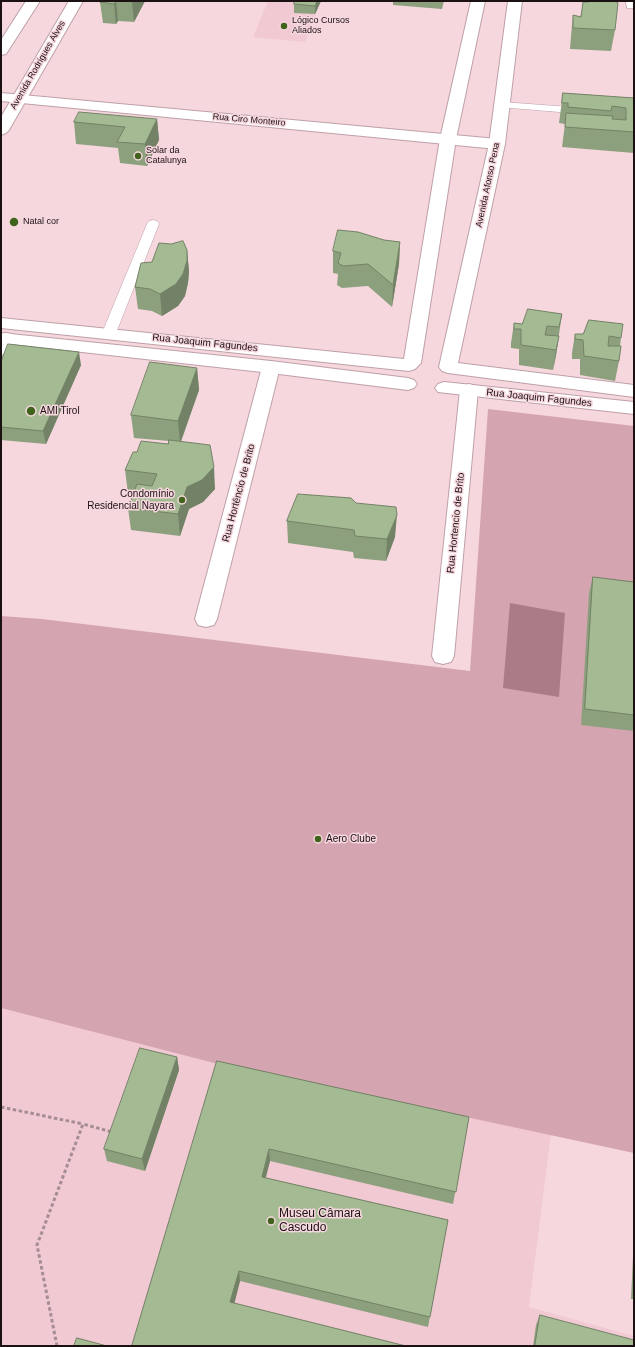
<!DOCTYPE html>
<html>
<head>
<meta charset="utf-8">
<style>
  body { margin:0 }
  #map { position:relative; width:635px; height:1347px; overflow:hidden; background:#f6d7de; font-family:Helvetica,sans-serif }
  canvas { display:block }
  .frame { position:absolute; inset:0; border:2px solid #1b1113; pointer-events:none }
</style>
</head>
<body>
<div id="map">
<canvas width="635" height="1347"></canvas>
<div class="frame"></div>
</div>
<script>
const g = document.querySelector('canvas').getContext('2d');
g.lineJoin = 'round';
function fill(path, color) { g.fillStyle = color; g.fill(path, 'evenodd'); }
function trace(path, color, width, dash) { g.strokeStyle = color; g.lineWidth = width; g.lineCap = dash ? 'butt' : 'round'; g.setLineDash(dash || []); g.stroke(path); }
function drawText(font, color, halo, rows, align = 'center') {
  g.font = font + ' Helvetica,sans-serif'; g.lineWidth = 3; g.setLineDash([]); g.textBaseline = 'middle'; g.strokeStyle = halo; g.fillStyle = color; for (const [text, x, y, turn = 0] of rows) {
    g.save(); g.translate(x, y); g.rotate((+turn || 0) * Math.PI / 180); g.textAlign = isNaN(turn) ? turn : align; if (halo) g.strokeText(text, 0, 0); g.fillText(text, 0, 0); g.restore();
  }
}
const built = new Path2D(`
  M268 1H321L305 42 253 37Z
  M1 1008 214 1063 551 1134 529 1307 634 1336V1346H1Z`);
const green = new Path2D(`
  M488 409 634 426V1153L214 1063 1 1008V616L42 619 470 671Z`);
const water = new Path2D(`
  M510 603 565 613 559 697 503 688Z`);
const path = new Path2D(`
  M1 1107 83 1124
  M57 1346 37 1245 83 1124 112 1132`);
const service = new Path2D(`
  M626 1H634V8H627Z
  M502 102 584 108 588 109 590 111 588 113 584 114 498 107 496 105 498 103Z
  M153 220 157 221 159 224 116 333 114 336 109 337 104 336 102 333 147 224 149 221Z`);
const minor = new Path2D(`
  M1 93 497 139 502 141 505 144 502 147 497 149 1 101Z
  M6 333 12 334 15 338 7 353 1 355V334Z
  M271 361 277 363 280 367 217 619 214 625 206 627 198 625 195 619 262 367 265 363Z
  M469 384 476 386 478 390 454 656 451 662 443 664 435 662 432 656 460 390 462 386Z`);
const secondary = new Path2D(`
  M26 1H40L6 54 1 55V40Z
  M69 1H83L9 130 6 133 1 135V117Z
  M471 1H485L456 139 421 363 415 369 409 371 1 328V318L404 359 440 139Z
  M508 1H522L505 144 458 363 634 385V397L448 373 442 371 439 367 489 144Z
  M1 333 271 361 408 378 414 380 417 384 414 388 408 390 271 373 1 343Z
  M444 382 634 402V414L438 392 435 388 438 384Z`);
const wall = new Path2D(`
  M101 1H145L134 22 118 21 116 24 103 23 100 2Z
  M321 1 315 14 294 13V4Z
  M393 1H444L442 9 393 5Z
  M586 1H615V30L611 51 570 49 571 36 573 15 580 17Z
  M563 93 634 98V153L562 147 565 124 559 123Z
  M157 119 159 140 147 166 120 163 118 148 76 144 74 122Z
  M384 240 400 242 399 264 392 307 368 286 342 288 337 285 338 274 333 273V251Z
  M187 250 189 272 188 283 185 296 178 306 162 316 152 311 138 309 135 287 152 262Z
  M562 314 556 355 553 370 519 365V349L511 348V343L514 323 522 324Z
  M589 320 621 338 620 346 619 361 615 381 580 375V359H572V353L575 334H583Z
  M1 362 81 365 46 444 1 440Z
  M197 368 199 390 181 442 215 489 203 502 189 509 180 536 131 530 128 508 134 493H128L125 470 137 452 168 444 169 441 134 438 131 415Z
  M298 494 395 537 386 561 354 558 353 552 288 543 287 521Z
  M593 577 634 582V731L581 725 589 593Z
  M177 1057 179 1070 145 1171 107 1161 104 1149Z
  M217 1061 469 1117 453 1204 270 1161 265 1178 448 1220 428 1327 240 1281 234 1303 132 1346Z
  M634 1235V1299H631Z
  M540 1315 634 1346H533L536 1325Z`);
const shadedWall = new Path2D(`
  M116 1 118 21 116 24 114 4Z
  M132 1H145L134 22 132 2Z
  M317 1H321L315 14V6Z
  M157 119 159 140 147 166 145 144Z
  M400 242 399 264 392 307 393 285Z
  M187 250 189 272 188 283 185 296 178 306 162 316 160 294Z
  M559 336 556 355 553 370 556 350Z
  M79 352 81 365 46 444 43 431Z
  M197 368 199 390 180 443 178 421Z
  M214 467 215 489 203 502 189 509 180 536 178 514 187 487Z
  M397 515 395 537 386 561 387 539Z
  M177 1057 179 1070 145 1171 142 1159Z
  M269 1149 270 1161 263 1189 262 1177Z
  M239 1271 240 1281 232 1313 230 1302Z`);
const building = new Path2D(`
  M101 1H116L114 4 100 2Z
  M295 1H317L315 6 294 4Z
  M587 1H615L618 3 615 30 573 28V15L581 17 583 2H588Z
  M563 93 634 98V132L565 127 566 113 613 116 612 119 626 120V108L612 106 611 111 568 107V103H562Z
  M79 112 157 119 145 144 117 142 125 127 74 122Z
  M338 230 358 232 384 240 400 242 393 285 368 264 343 266 338 263 341 253 333 251Z
  M183 241 187 250V261L183 274 176 284 160 294 150 289 135 287 141 263 152 262 159 243 171 244Z
  M528 309 562 314 559 327 547 326 545 335 559 336 556 350 521 345V329H514V323L522 324Z
  M589 320 623 324 621 338 609 336 608 346H621L619 361 584 356 583 340 575 339V334H583Z
  M8 344 79 352 43 431 1 427V362Z
  M150 362 197 368 178 421 131 415Z
  M169 440 210 445 214 467 202 480 187 487 178 514 128 508 137 484 152 486 157 474 125 470 133 452H137L141 441 168 444Z
  M298 494 351 498 356 503 396 507 397 515 387 539 355 536 354 530 287 521Z
  M593 577 634 582V715L585 709Z
  M140 1048 177 1057 142 1159 104 1149Z
  M217 1061 469 1117 456 1192 269 1149 262 1177 448 1220 430 1317 239 1271 230 1302 406 1346H132Z
  M540 1315 634 1340V1346H535Z
  M77 1338 107 1346H74Z`);
const markers = [
  [284,26,4,"#40631b"],
  [138,156,4,"#40631b"],
  [14,222,5,"#40631b"],
  [31,411,5,"#40631b"],
  [182,500,4,"#40631b"],
  [318,839,4,"#40631b"],
  [271,1221,4,"#40631b"]
];
const farPoinames = [
  ["Lógico Cursos",292,21],
  ["Aliados",292,31],
  ["Solar da",146,151],
  ["Catalunya",146,161],
  ["Natal cor",23,222]
];
const farStreetnames = [
  ["Avenida Rodrigues Alves",38,65,-60],
  ["Rua Ciro Monteiro",249,120,5],
  ["Avenida Afonso Pena",488,185,-78]
];
const streetNames = [
  ["Rua Joaquim Fagundes",205,343,6],
  ["Rua Joaquim Fagundes",539,398,6],
  ["Rua Hortêncio de Brito",239,493,-75],
  ["Rua Hortencio de Brito",456,523,-84]
];
const poiNames = [
  ["AMI Tirol",40,411],
  ["Condomínio",174,494,"right"],
  ["Residencial Nayara",174,506,"right"],
  ["Aero Clube",326,839]
];
const nearPoinames = [
  ["Museu Câmara",279,1214],
  ["Cascudo",279,1228]
];
fill(built, '#f1c9d3');
fill(green, '#d5a4b1');
fill(water, '#ab7c88');
trace(service, '#bea0a8', 1);
trace(minor, '#bea0a8', 2);
trace(secondary, '#bea0a8', 2);
trace(path, '#a58e93', 3, [3.5, 2.5]);
fill(service, '#fff');
fill(minor, '#fff');
fill(secondary, '#fff');
fill(wall, '#8da07e');
fill(shadedWall, '#738266');
fill(building, '#a4ba92');
trace(building, '#738266', 1);
for (const [x, y, r, color] of markers) { const dot = new Path2D(); dot.arc(x, y, r, 0, 2 * Math.PI); g.fillStyle = color; g.fill(dot); trace(dot, '#f6d7de', 1.5); }
drawText('9px', '#1b1113', '#f6d7de', farPoinames, 'left');
drawText('9px', '#1b1113', '#f6d7de', farStreetnames);
drawText('10px', '#1b1113', '#f6d7de', streetNames);
drawText('10px', '#1b1113', '#f6d7de', poiNames, 'left');
drawText('12px', '#1b1113', '#f6d7de', nearPoinames, 'left');
</script>
</body>
</html>
